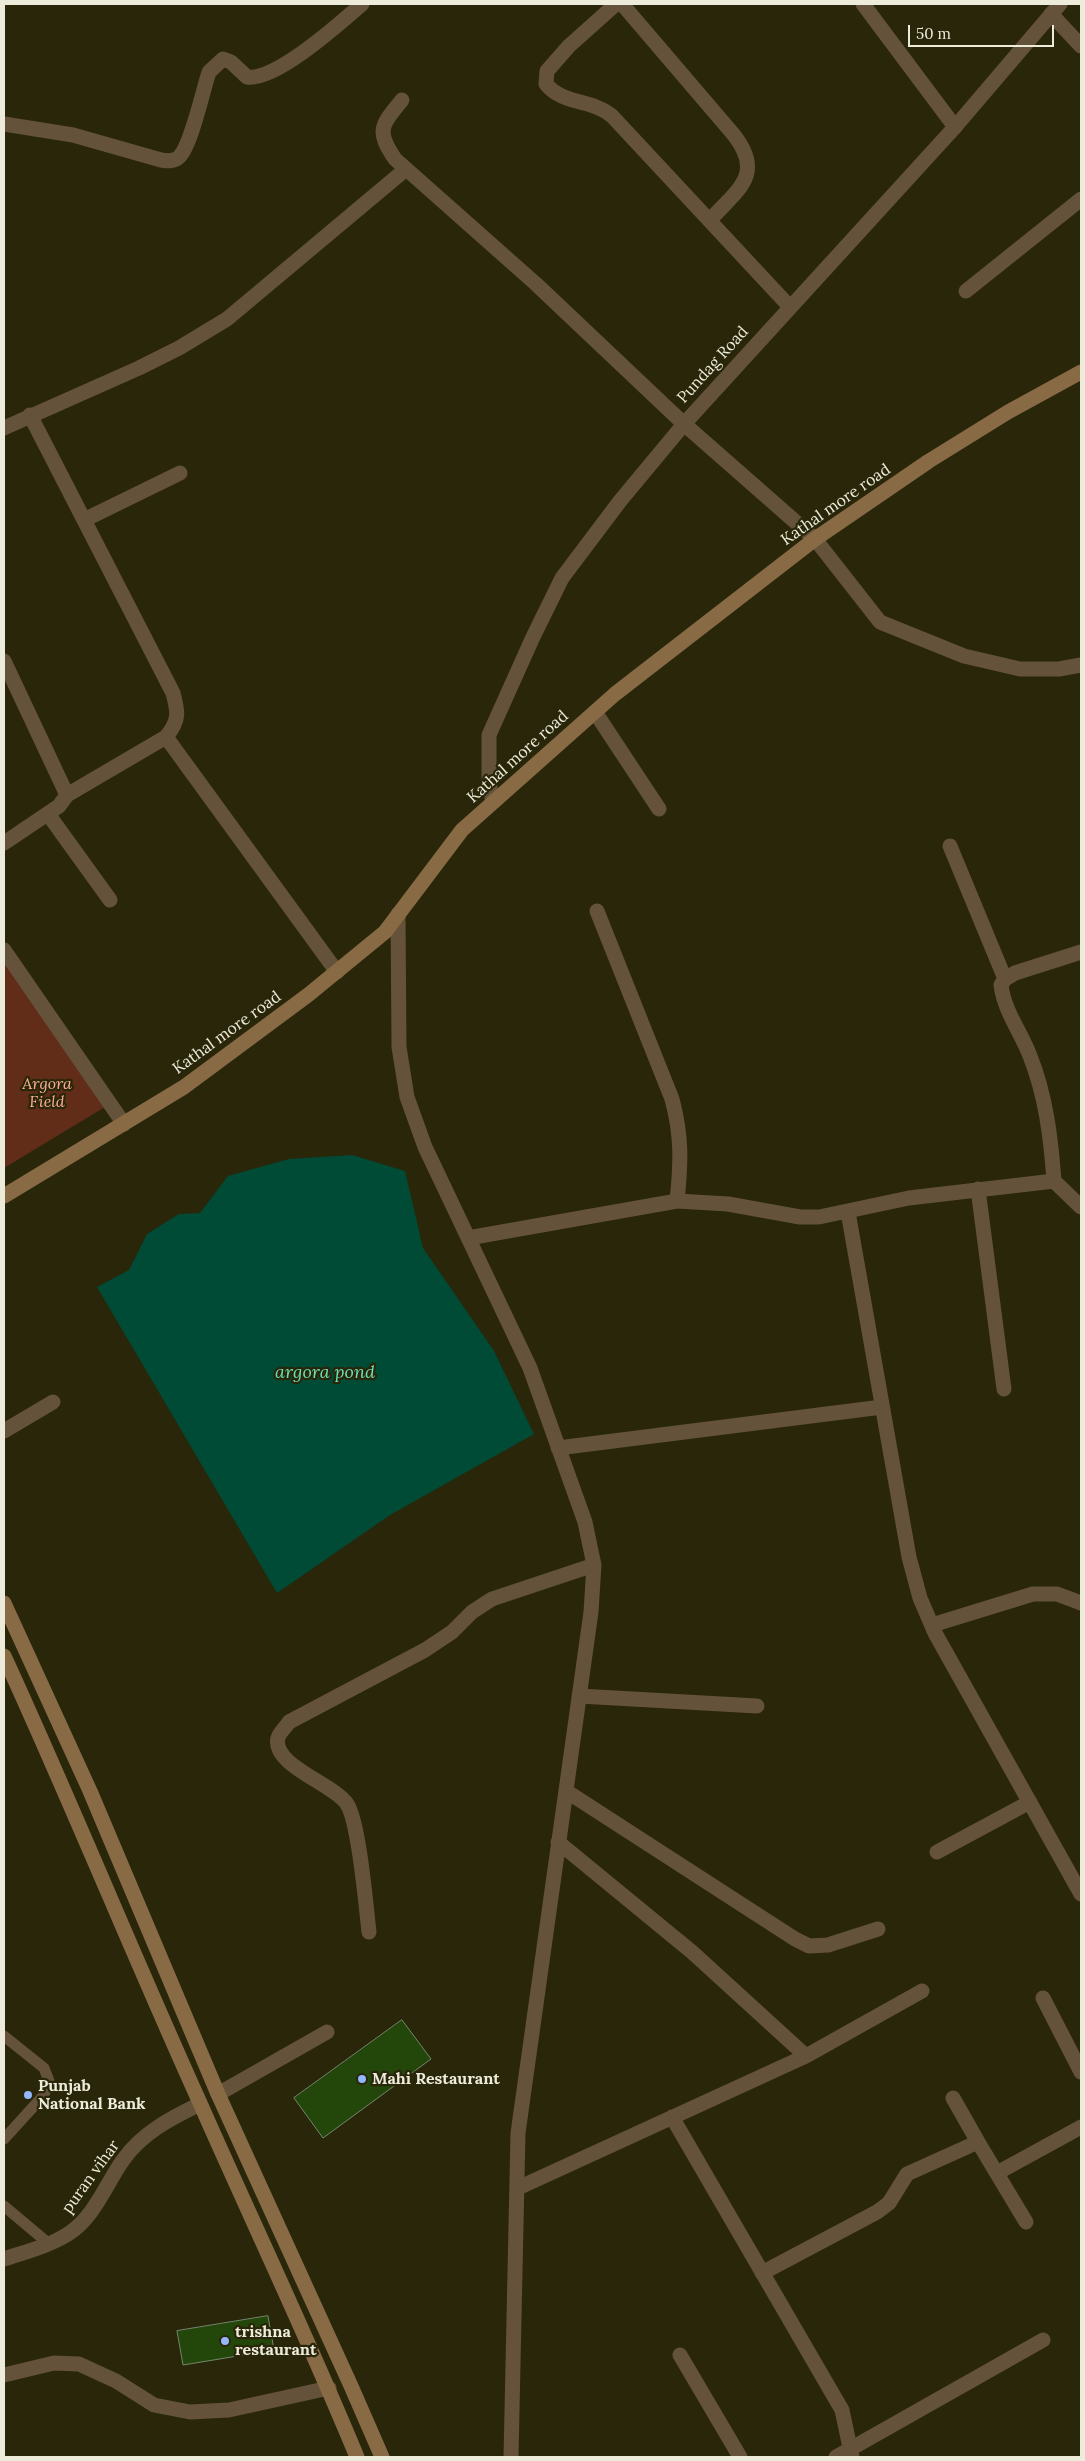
<!DOCTYPE html>
<html>
<head>
<meta charset="utf-8">
<style>
  body { margin:0 }
  #map { position:relative; width:1085px; height:2461px; overflow:hidden; background:#29260a; font-family:Lora,serif }
  canvas { display:block }
  .frame { position:absolute; inset:0; border:5px solid #edecdb; pointer-events:none }
  .scale { position:absolute; left:908px; top:25px; width:146px; height:22px; box-sizing:border-box; border:2px solid #edecdb; border-top:0; padding-left:6px; font-size:15px; line-height:18px; white-space:nowrap; color:#edecdb; -webkit-text-stroke:4px #29260a; paint-order:stroke }
</style>
</head>
<body>
<div id="map">
<canvas width="1085" height="2461"></canvas>
<div class="frame"></div>
<div class="scale">50 m</div>
</div>
<script>
const g = document.querySelector('canvas').getContext('2d');
g.lineJoin = 'round';
function fill(path, color) { g.fillStyle = color; g.fill(path, 'evenodd'); }
function trace(path, color, width, dash) { g.strokeStyle = color; g.lineWidth = width; g.lineCap = dash ? 'butt' : 'round'; g.setLineDash(dash || []); g.stroke(path); }
function drawText(font, color, halo, rows, align = 'center') {
  g.font = font + ' Lora,serif'; g.lineWidth = 4.5; g.setLineDash([]); g.textBaseline = 'middle'; g.strokeStyle = halo; g.fillStyle = color; for (const [text, x, y, turn = 0] of rows) {
    g.save(); g.translate(x, y); g.rotate((+turn || 0) * Math.PI / 180); g.textAlign = isNaN(turn) ? turn : align; if (halo) g.strokeText(text, 0, 0); g.fillText(text, 0, 0); g.restore();
  }
}
const green = new Path2D(`
  M4 949 105 1107 4 1168Z`);
const water = new Path2D(`
  M352 1155 405 1171 423 1248 494 1351 534 1434 390 1515 277 1593 97 1287 129 1270 147 1234 179 1214 200 1213 228 1176 289 1159Z`);
const building = new Path2D(`
  M402 2020 431 2059 323 2138 294 2098Z
  M268 2316 274 2350 183 2365 177 2331Z`);
const service = new Path2D(`
  M4 2036 44 2068 49 2081 44 2095 4 2139
  M4 2206 48 2243`);
const minor = new Path2D(`
  M616 4 569 46 547 71 546 84C563 105 592 99 612 116L790 307
  M622 4 734 135C765 175 737 190 710 220
  M863 4 955 127
  M1051 14 1081 46
  M402 100C382 125 375 130 395 159L536 284 684 424 815 539 880 622 964 656 1020 669H1059L1081 665
  M4 124 73 135 161 160C167 161 174 162 179 157 191 146 203 90 209 72L223 59 231 62 247 77C276 81 340 23 362 4
  M966 291 1081 199
  M30 415 173 693C178 712 180 720 166 737L67 795
  M4 428 139 368 179 348 227 319 406 169
  M84 520 180 473
  M4 661 67 795 59 806 4 843
  M595 712 659 809
  M166 737 337 972
  M48 814 110 900
  M950 846 1005 979
  M597 911 672 1099C682 1136 681 1163 677 1201
  M398 914 399 1047 407 1097 425 1147 530 1368 585 1522 594 1565 591 1612 518 2133 511 2457
  M4 950 124 1124
  M1054 1181C1051 1139 1046 1096 1030 1056 1021 1032 1004 1011 1001 985L1005 979 1015 973 1081 952
  M978 1189 1004 1389
  M848 1212 909 1557 920 1598 935 1633 1081 1894
  M468 1238 677 1201 728 1204 800 1217H819L909 1198 1054 1181 1081 1207
  M4 1431 53 1402
  M558 1448 882 1407
  M932 1625 1033 1594H1057L1081 1603
  M579 1696 757 1706
  M566 1791 795 1939 809 1946 828 1945 878 1929
  M558 1842 692 1952 806 2056
  M937 1852 1030 1802
  M369 1932C366 1906 359 1822 347 1804 334 1784 271 1765 278 1738 279 1733 286 1727 289 1722L425 1650 452 1632 472 1612 492 1599 594 1565
  M1043 1998 1081 2072
  M218 2094 327 2032
  M672 2117 842 2410 852 2457
  M978 2142 1026 2222
  M997 2173 1081 2127
  M518 2188 806 2056 922 1991
  M4 2259C25 2252 49 2246 68 2234 94 2218 106 2184 123 2160 142 2133 171 2118 200 2104
  M762 2273 877 2212 889 2203 907 2174 978 2142 953 2098
  M680 2355 740 2457
  M4 2375 54 2363 79 2364 116 2381 154 2405 190 2412 229 2410 329 2388
  M836 2457 1043 2340`);
const tertiary = new Path2D(`
  M493 802 489 783V735L533 637 562 578 620 501 684 424 955 127 1060 4`);
const secondary = new Path2D(`
  M4 1196 184 1087 308 995 385 932 462 830 615 694 815 539 929 461 1008 412 1081 372
  M4 1603 90 1791 218 2094 351 2386 382 2457
  M4 1656C72 1804 133 1955 200 2103 252 2221 308 2338 357 2457`);
const markers = [
  [362,2079,5,"#92b7fd"],
  [28,2095,5,"#92b7fd"],
  [225,2341,5,"#92b7fd"]
];
const streetNames = [
  ["Pundag Road",713,365,-48],
  ["Kathal more road",836,505,-35],
  ["Kathal more road",518,757,-42],
  ["Kathal more road",227,1033,-36],
  ["puran vihar",91,2177,-54]
];
const parkNames = [
  ["Argora",47,1084],
  ["Field",47,1102]
];
const poiNames = [
  ["Mahi Restaurant",372,2079],
  ["Punjab",38,2086],
  ["National Bank",38,2104],
  ["trishna",235,2332],
  ["restaurant",235,2350]
];
const waterNames = [
  ["argora pond",325,1373]
];
fill(green, '#612d19');
fill(water, '#004b36');
fill(building, '#23470a');
trace(building, '#74866c', 1);
trace(service, '#64523b', 11);
trace(minor, '#64523b', 15);
trace(tertiary, '#64523b', 15);
trace(secondary, '#886a45', 15);
for (const [x, y, r, color] of markers) { const dot = new Path2D(); dot.arc(x, y, r, 0, 2 * Math.PI); g.fillStyle = color; g.fill(dot); trace(dot, '#29260a', 2); }
drawText('16px', '#edecdb', '#29260a', streetNames);
drawText('italic 16px', '#feaf93', '#29260a', parkNames);
drawText('bold 16px', '#edecdb', '#29260a', poiNames, 'left');
drawText('italic 18px', '#6ae2b7', '#29260a', waterNames);
</script>
</body>
</html>
